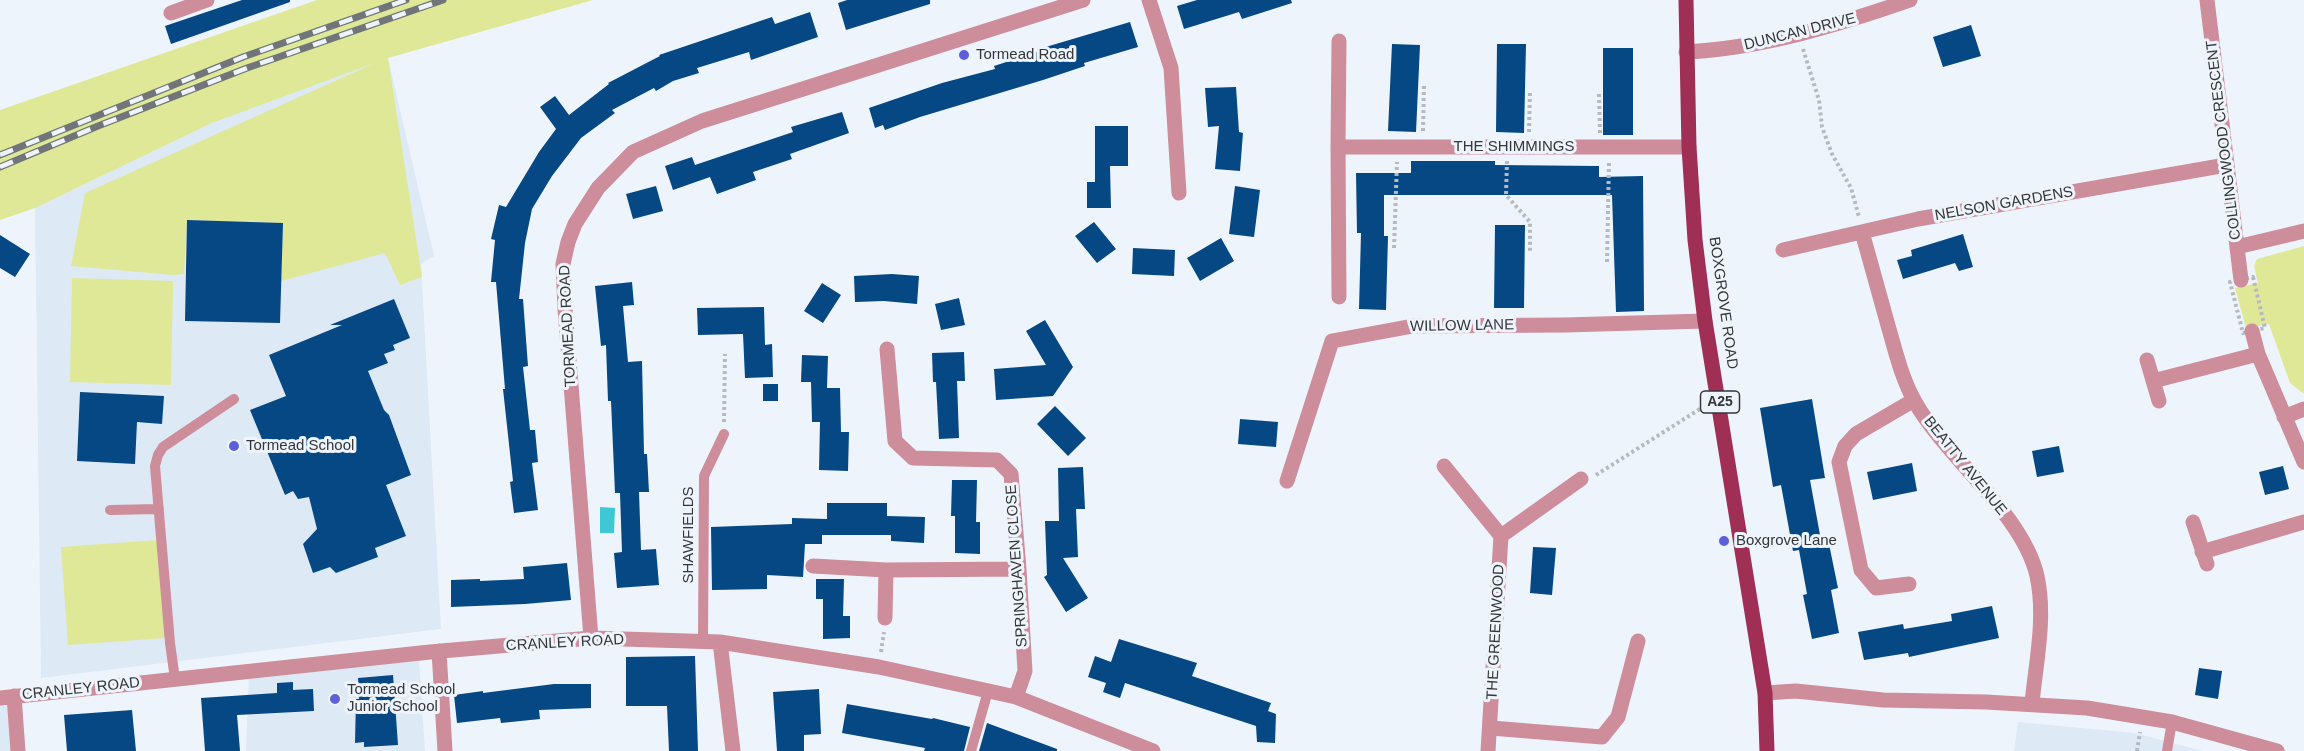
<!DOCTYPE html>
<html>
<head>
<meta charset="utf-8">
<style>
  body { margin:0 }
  canvas { display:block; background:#eef4fc }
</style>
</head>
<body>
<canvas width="2304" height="751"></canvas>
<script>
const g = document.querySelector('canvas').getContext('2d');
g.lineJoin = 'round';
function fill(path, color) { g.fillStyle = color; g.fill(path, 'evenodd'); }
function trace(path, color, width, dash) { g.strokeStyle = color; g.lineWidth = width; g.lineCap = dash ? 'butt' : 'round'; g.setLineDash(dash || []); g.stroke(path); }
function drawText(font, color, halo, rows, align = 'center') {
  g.font = font + ' Arial,sans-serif'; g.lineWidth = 6; g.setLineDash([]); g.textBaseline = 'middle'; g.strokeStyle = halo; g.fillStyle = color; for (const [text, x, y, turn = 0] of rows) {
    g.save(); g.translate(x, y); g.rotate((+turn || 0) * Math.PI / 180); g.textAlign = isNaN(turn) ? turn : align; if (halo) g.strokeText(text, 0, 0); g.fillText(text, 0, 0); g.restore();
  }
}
const built = new Path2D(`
  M388 58 434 256 421 264 441 629 41 678 35 208 212 123Z
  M419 658 425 751H246L249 674Z
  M0 704H9L12 751H0Z
  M2018 722 2135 733 2202 751H2014Z`);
const green = new Path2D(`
  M317 0H593L388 58 422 277 400 285 385 253 281 281 283 223 187 220 184 274 173 275 71 266 85 193 375 63 212 123 35 208 0 220V110Z
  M2304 246V394L2290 383 2269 324 2246 328 2235 288 2258 283 2254 266 2257 259Z
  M72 278 173 281 171 385 70 382Z
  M158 540 165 638 68 645 61 547Z`);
const water = new Path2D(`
  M600 507 615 508 614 533H600Z`);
const building = new Path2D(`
  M242 0H290V2L171 44 165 26Z
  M847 0H930V4L846 30 838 3Z
  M1197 0H1291L1292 3 1242 19 1239 12 1184 29 1177 6Z
  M810 12 818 37 751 60 749 52 697 68 699 73 673 81 656 91 654 88 612 110 615 113 581 138 552 176 532 209 525 243 519 299H523L528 366 523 367 530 430H535L538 462 532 463 538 510 514 513 510 482 513 481 503 389H505L496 282H491L495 240 491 239 499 205 506 207 539 152 556 129 540 107 555 96 569 115 609 84 608 83 660 56 659 55 772 17 775 24Z
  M1130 22 1138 47 1084 63 1085 66 1043 80 920 117 885 130 883 125 875 128 869 108 942 83 995 69 994 66 1040 51 1039 49Z
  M1971 25 1981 56 1943 67 1933 37Z
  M1392 44 1420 45 1416 132 1388 131Z
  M1497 44H1526L1524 133 1496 132Z
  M1603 48H1633V135H1603Z
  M1236 87 1239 132 1243 133 1240 171 1215 169 1219 126 1208 127 1205 88Z
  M842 112 849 133 790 154 792 159 753 172 756 180 717 194 710 177 673 190 665 166 692 157 695 165 793 132 791 127Z
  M1095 126H1128V166H1110L1111 208H1087V182H1095Z
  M1411 161H1495V165L1599 166V177L1643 176 1644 311 1616 312 1612 195H1384V236H1388L1386 310 1359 309 1361 233H1357L1356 173H1411Z
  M656 186 663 211 633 219 626 194Z
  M1235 186 1260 190 1254 237 1229 234Z
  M187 220 283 223 280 323 185 321Z
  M1094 222 1116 249 1097 263 1075 236Z
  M1495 225H1525L1524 308H1494Z
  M1963 234 1973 267 1959 271 1955 263 1903 279 1897 260 1912 256 1911 250Z
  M0 235 30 254 15 277 0 268Z
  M1221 238 1234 261 1200 281 1187 258Z
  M1133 248 1175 250 1174 276 1132 274Z
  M892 274 919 276 917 304 884 301 855 302 854 276Z
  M632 282 634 305 623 306 628 362 642 361 644 454H647L649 492H639L641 550 656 549 659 585 617 588 614 553 622 552 620 493H615L611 401H608L606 345 601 346 595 286Z
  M822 283 841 295 823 323 804 311Z
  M959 298 965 325 941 330 935 304Z
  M394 299 410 338 393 345 395 350 384 354 388 363 368 371 384 410 389 415 411 475 386 485 406 536 375 548 378 557 336 573 330 567 313 573 303 544 317 529 309 497 298 499 293 491 285 495 250 410 286 396 269 355 342 325H330Z
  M764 307 765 345 772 344 773 377 745 378 743 334 698 335 697 308Z
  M1045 320 1073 367 1053 396 996 400 994 369 1046 365 1026 331Z
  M964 352 965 381H957L959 438 939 439 936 382H933L932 353Z
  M802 355 828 356 827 388H840L841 432H849L848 471 819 470 820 422H812L811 382H801Z
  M763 384H778V401H763Z
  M80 392 164 396 162 424 137 422 135 464 77 461Z
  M1812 399 1825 478 1810 480 1822 546 1829 544 1838 588 1831 590 1839 633 1812 639 1803 595 1807 594 1799 550 1793 551 1781 485 1773 487 1760 408Z
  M1055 406 1086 438 1068 456 1037 424Z
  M1240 419 1278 422 1276 447 1238 444Z
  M2059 446 2064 472 2037 477 2032 451Z
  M1912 463 1917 491 1873 500 1867 472Z
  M2283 466 2289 489 2265 495 2259 472Z
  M1083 467 1085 509H1076L1078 557 1063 558 1088 598 1066 612 1044 577 1047 575 1045 521H1059L1058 468Z
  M952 480H977L976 522H980V554L955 553V516H951Z
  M827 503H887V516L925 517 924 543 891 541V535H822V544H805L803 577 767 575V589L712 590 711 527 792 524V518L827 519Z
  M1533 547 1556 548 1552 595 1530 593Z
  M567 563 571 600 525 604 451 607V580L480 579V581L524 579 523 567Z
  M816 579H844L843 616H850V638L823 639V599H816Z
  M1992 606 1999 638 1909 657 1908 653 1864 660 1858 632 1903 624 1904 629 1952 621 1951 614Z
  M1119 639 1197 663 1192 676 1271 703 1268 711 1276 714 1275 743 1257 742 1256 726 1125 683 1120 698 1103 692 1106 683 1088 677 1095 656 1111 662Z
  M695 656 698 751H669L667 706H626V657Z
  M2199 668 2222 671 2218 699 2195 695Z
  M393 675 398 745 364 747V742L355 743 356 699H359L358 678Z
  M293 682V690L313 689 314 711 237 715 240 751H205L201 698 277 693V683Z
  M554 684H591V708L539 710 540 719 501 723 500 718 457 723 454 695 483 691V693Z
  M819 689 821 734 804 735V751H777L773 692Z
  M847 704 932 719 933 718 970 727 964 751H924L925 748 842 733Z
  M132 710 136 751H67L64 715Z
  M987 723 1057 749V751H979Z`);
const path = new Path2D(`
  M1803 49 1819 100 1822 127 1832 154 1851 188 1859 217
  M1599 94 1600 133
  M1423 131 1424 84
  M1529 132 1530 91
  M1507 161 1506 195 1530 222V253
  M1394 248 1397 162
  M1607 262 1609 161
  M2253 277 2265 328 2243 333 2230 282Z
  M724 422 725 354
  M1596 475 1703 407
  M881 652 884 632
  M2137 751 2140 732`);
const lane = new Path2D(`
  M110 510 159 509
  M703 641 704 476 724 434
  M175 679 170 643 155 466 158 455 163 447 234 399
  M971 751 988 691
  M2167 751 2172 722`);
const street = new Path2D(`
  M1149 0 1171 68 1179 193
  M2207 0 2241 280
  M171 13 207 0
  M1686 52C1763 48 1838 25 1910 0
  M1338 147 1339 41
  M1862 232C1871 264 1880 296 1889 329 1896 353 1902 379 1915 402 1946 457 2023 514 2037 576 2046 617 2036 662 2032 703
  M2237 247 2304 231
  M1783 250 1918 219 2226 165
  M1339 297 1338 147H1689
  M2252 331 2258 354 2304 462
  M887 349 895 441 913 458 997 460 1011 474 1019 569 1025 671 1016 697
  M2147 360 2159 401
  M2153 381 2258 354
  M2284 417 2304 409
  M1444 466 1501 536
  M1287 481 1332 341 1413 326 1565 325 1705 321
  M2193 522 2207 564
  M2202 552 2304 522
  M813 566 886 570
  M1909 584 1876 588 1861 570 1839 462 1845 446 1856 434 1914 400
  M885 618 886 570 1019 569
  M591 638 565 309 563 264 568 242 575 224 598 188 633 152 702 121 1083 0
  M720 642 733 751
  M439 651 445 751
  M1765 693 1796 691 1883 700 1986 702 2087 708 2172 722 2277 751
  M14 696 18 751
  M0 698 430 652 591 638 720 642 879 667 1016 697 1153 751
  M1491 728 1602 737 1618 717 1638 641
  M1488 751 1501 536 1581 479`);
const primary = new Path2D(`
  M1686 0 1689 147 1695 240 1705 321 1765 693 1767 751`);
const rail = new Path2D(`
  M0 155 243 57 406 0
  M0 167 98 126 247 68 443 0`);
const markers = [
  [964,55,6,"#5c5fd7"],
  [234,446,6,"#5c5fd7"],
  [1724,541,6,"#5c5fd7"],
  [335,699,6,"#5c5fd7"]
];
const shields = [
  [1720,402,39]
];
const shieldNames = [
  ["A25",1720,402]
];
const streetNames = [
  ["DUNCAN DRIVE",1800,32,-14],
  ["COLLINGWOOD CRESCENT",2224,140,-97],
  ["THE SHIMMINGS",1514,147],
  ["NELSON GARDENS",2004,204,-10],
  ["BOXGROVE ROAD",1723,303,82],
  ["TORMEAD ROAD",568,326,-93],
  ["WILLOW LANE",1462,326,-1],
  ["BEATTY AVENUE",1965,466,51],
  ["SHAWFIELDS",689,535,-90],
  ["SPRINGHAVEN CLOSE",1017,566,-94],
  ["THE GREENWOOD",1496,632,-87],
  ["CRANLEY ROAD",565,643,-3],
  ["CRANLEY ROAD",81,689,-6]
];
const poiNames = [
  ["Tormead Road",976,55],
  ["Tormead School",246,446],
  ["Boxgrove Lane",1736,541],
  ["Tormead School",347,690],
  ["Junior School",347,707]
];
fill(built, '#dee9f6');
fill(green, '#dee896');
fill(water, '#3ec8d4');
fill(building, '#054883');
trace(path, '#b5bac1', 4, [3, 3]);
trace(lane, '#cd8d9b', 10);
trace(street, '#cd8d9b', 15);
trace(primary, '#9f2f54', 15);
trace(rail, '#717579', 7);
trace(rail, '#eef4fc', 4.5, [14]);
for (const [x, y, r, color] of markers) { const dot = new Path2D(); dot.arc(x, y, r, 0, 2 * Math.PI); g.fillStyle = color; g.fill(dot); trace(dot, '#eef4fc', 2); }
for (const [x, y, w] of shields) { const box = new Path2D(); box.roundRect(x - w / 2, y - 11, w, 22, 4.5); g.fillStyle = '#eef4fc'; g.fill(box); trace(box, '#343639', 1.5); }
drawText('bold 14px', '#343639', null, shieldNames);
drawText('15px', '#343639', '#eef4fc', streetNames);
drawText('15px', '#343639', '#eef4fc', poiNames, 'left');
</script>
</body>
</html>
